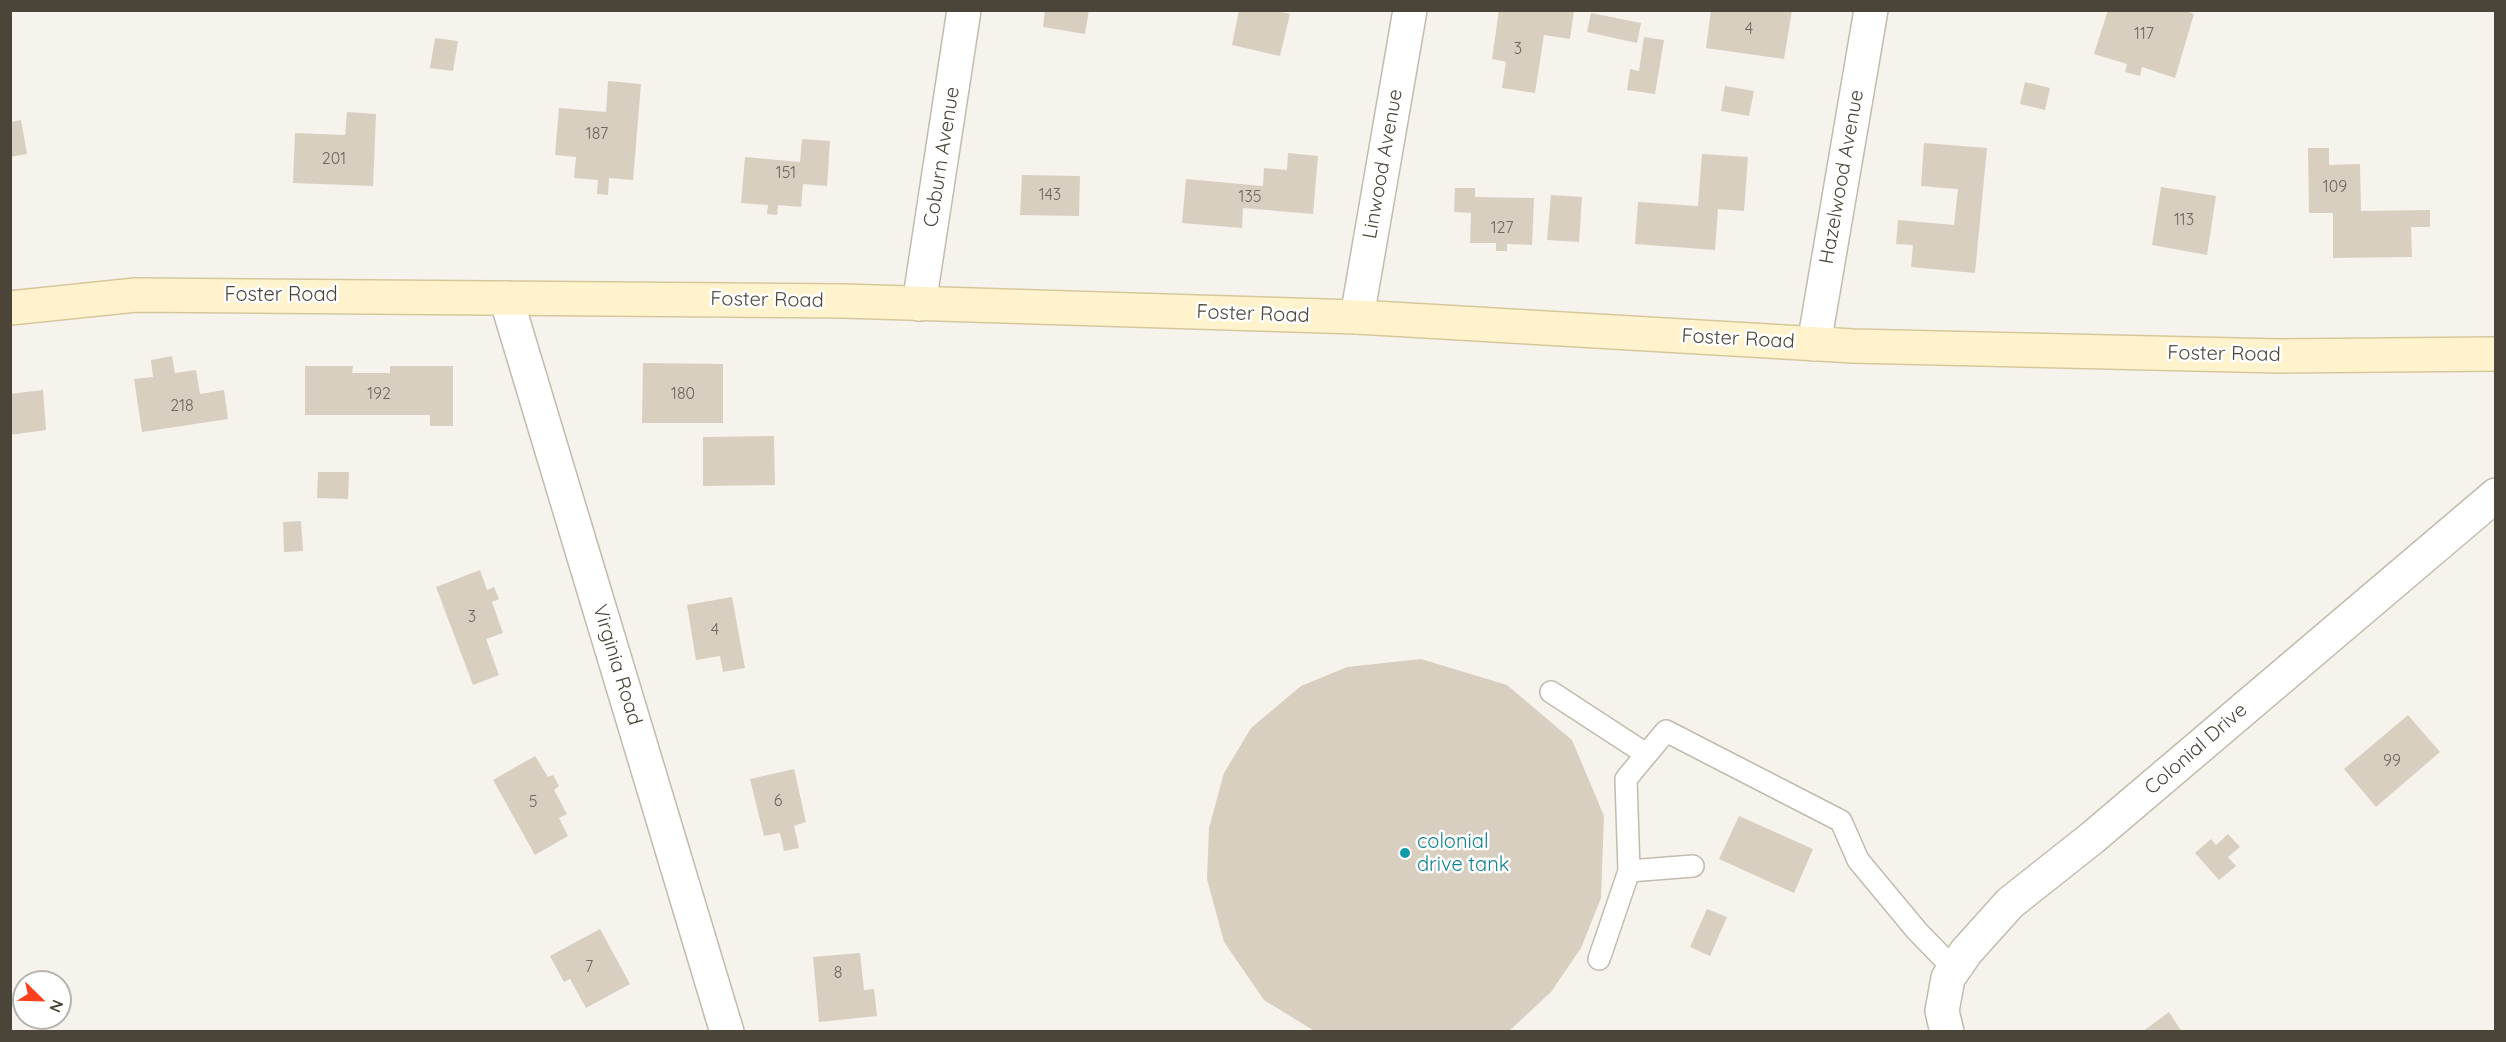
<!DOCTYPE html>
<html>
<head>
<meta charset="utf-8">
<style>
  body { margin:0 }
  #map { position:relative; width:2506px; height:1042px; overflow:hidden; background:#f6f3ec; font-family:Quicksand,sans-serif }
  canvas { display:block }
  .frame { position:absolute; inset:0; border:12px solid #4b4439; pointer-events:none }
  .north { position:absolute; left:12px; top:970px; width:60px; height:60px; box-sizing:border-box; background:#fff; border:2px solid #b7b4b0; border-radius:50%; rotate:113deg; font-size:16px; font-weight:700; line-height:24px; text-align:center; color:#4b4439 }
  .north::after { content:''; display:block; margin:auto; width:21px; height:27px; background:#fc3f1d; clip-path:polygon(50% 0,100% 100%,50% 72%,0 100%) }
</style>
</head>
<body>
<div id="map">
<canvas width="2506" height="1042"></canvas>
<div class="frame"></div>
<div class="north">N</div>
</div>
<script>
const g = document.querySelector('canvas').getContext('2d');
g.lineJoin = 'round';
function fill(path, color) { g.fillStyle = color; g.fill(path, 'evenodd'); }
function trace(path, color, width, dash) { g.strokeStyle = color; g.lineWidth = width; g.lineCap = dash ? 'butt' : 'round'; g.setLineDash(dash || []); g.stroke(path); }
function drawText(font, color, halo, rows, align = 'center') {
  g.font = font + ' Quicksand,sans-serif'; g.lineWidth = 5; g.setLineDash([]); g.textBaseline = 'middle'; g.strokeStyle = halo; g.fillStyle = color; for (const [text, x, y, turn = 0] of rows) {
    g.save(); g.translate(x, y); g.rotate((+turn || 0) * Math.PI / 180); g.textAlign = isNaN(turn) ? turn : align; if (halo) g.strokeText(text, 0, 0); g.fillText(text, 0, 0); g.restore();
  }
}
const building = new Path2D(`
  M1045 10H1089L1085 34 1043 27Z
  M1239 10H1272L1290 14 1280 56 1232 45Z
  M1499 10 1574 11 1570 39 1544 35 1535 93 1502 88 1506 62 1492 59Z
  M1711 10H1792L1784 59 1706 48Z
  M2108 10H2184L2194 14 2175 78 2142 67 2140 76 2125 72 2127 64 2094 54Z
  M1591 13 1641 23 1637 43 1587 32Z
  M1644 37 1664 40 1655 94 1627 90 1630 69 1639 71Z
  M435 38 458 41 453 71 430 68Z
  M608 81 641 84 633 180 609 178 608 195 597 194 598 180 574 178 576 157 555 155 559 108 606 112Z
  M2025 82 2050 88 2045 110 2020 104Z
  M1725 86 1754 91 1749 116 1721 111Z
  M347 112 376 114 373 186 293 183 295 133 345 135Z
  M21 120 27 154 10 157V122Z
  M802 139 830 141 827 186 803 184 801 207 778 205 777 215 767 214 768 205 741 203 745 157 800 162Z
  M1924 143 1987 148 1975 273 1911 267 1913 245 1896 244 1898 220 1954 225 1958 189 1921 186Z
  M2308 148H2329V165L2360 164 2361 211 2430 210V227H2411L2412 257 2333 258V213H2309Z
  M1288 153 1318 156 1313 214 1243 208 1242 228 1182 223 1186 179 1263 186 1264 168 1287 170Z
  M1702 154 1748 157 1744 211 1718 209 1715 250 1635 244 1638 202 1698 206Z
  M1022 175 1080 176 1079 216 1020 215Z
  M2161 187 2216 196 2207 255 2152 245Z
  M1455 188H1475V197L1534 198 1532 245 1507 244V251H1496V243H1470L1471 213 1454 212Z
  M1551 195 1582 197 1579 242 1547 240Z
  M172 356 175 373 196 370 200 394 224 390 228 419 142 432 134 379 153 377 151 360Z
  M643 363 723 364V423H642Z
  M305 366H353L352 373H390V366H453V426H430V415H305Z
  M43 390 46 430 10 435V394Z
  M774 436 775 485 703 486V437Z
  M318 472H349L348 499 317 498Z
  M301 521 303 551 284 552 283 522Z
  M480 570 487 590 494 587 499 599 492 602 503 633 486 639 499 675 473 685 436 587Z
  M732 597 745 668 723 672 720 656 696 660 687 605Z
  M1421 659 1507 685 1572 740 1604 816 1601 898 1581 948 1551 992 1508 1032H1316L1264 1000 1224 942 1207 879 1209 828 1224 773 1251 728 1301 686 1347 667Z
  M2408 715 2440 752 2376 807 2344 769Z
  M535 756 548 777 553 775 559 786 554 790 567 814 559 818 568 836 535 855 493 780Z
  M794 769 806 822 794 826 799 848 784 851 780 833 764 836 750 779Z
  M1739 816 1813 849 1794 893 1719 859Z
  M2228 834 2240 847 2228 857 2236 866 2219 880 2195 853 2211 839 2216 845Z
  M1707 909 1727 917 1710 956 1690 947Z
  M600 929 630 984 586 1008 570 979 564 982 550 956Z
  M860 953 864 990 874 989 877 1016 819 1022 813 957Z
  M2169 1012 2182 1032H2142Z`);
const lane = new Path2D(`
  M1551 692 1646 754
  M1693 866 1629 871 1626 779 1666 731 1841 821 1858 860 1917 931 1954 969
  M1599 959 1629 871`);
const street = new Path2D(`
  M506 298 727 1032
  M919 304 964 10
  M1357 317 1410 10
  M1814 344 1871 10
  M1947 1032 1942 1011 1948 978 1966 952 2010 903 2092 838 2496 495`);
const secondary = new Path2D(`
  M10 308 136 295 844 301 1357 317 1853 346 2279 356 2496 354`);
const markers = [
  [1405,853,6,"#0f9aa8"]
];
const numberNames = [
  ["4",1749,29],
  ["117",2144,34],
  ["3",1518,49],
  ["187",597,134],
  ["201",334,159],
  ["151",786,173],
  ["109",2335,187],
  ["143",1050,195],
  ["135",1250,197],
  ["113",2184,220],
  ["127",1502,228],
  ["192",379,394],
  ["180",683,394],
  ["218",182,406],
  ["3",472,617],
  ["4",715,630],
  ["99",2392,761],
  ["6",778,801],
  ["5",533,802],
  ["7",589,967],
  ["8",838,973]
];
const streetNames = [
  ["Coburn Avenue",942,157,-81],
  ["Linwood Avenue",1383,164,-80],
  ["Hazelwood Avenue",1842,177,-80],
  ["Foster Road",281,295],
  ["Foster Road",767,300,1],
  ["Foster Road",1253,314,2],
  ["Foster Road",1738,339,3],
  ["Foster Road",2224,354,1],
  ["Virginia Road",617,665,73],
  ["Colonial Drive",2196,749,-41]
];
const cultureNames = [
  ["colonial",1417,842],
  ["drive tank",1417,865]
];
fill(building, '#d8cfc1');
trace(lane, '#c2bbae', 24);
trace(street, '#c2bbae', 36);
trace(secondary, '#d6c79b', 36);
trace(lane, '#fff', 21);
trace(street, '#fff', 33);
trace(secondary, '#fff3cd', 33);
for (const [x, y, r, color] of markers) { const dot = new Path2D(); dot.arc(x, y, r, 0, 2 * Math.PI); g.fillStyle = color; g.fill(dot); trace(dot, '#fff', 2); }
drawText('16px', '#6e675b', null, numberNames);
drawText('20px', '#4b4439', '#fff', streetNames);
drawText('20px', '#0d838f', '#fff', cultureNames, 'left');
</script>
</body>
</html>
